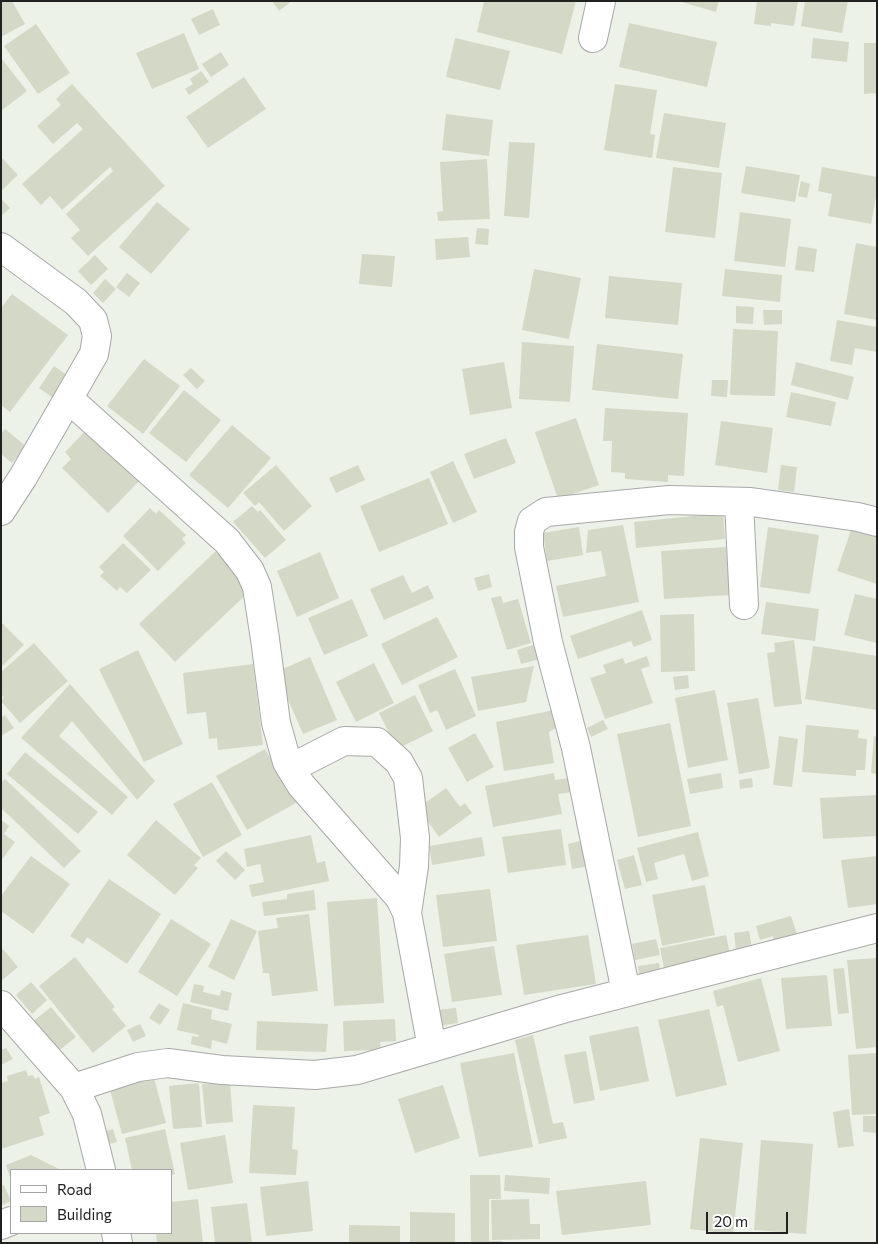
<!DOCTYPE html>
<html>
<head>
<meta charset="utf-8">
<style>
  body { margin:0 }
  #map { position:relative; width:878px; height:1244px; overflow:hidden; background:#ecf2e7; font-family:Commissioner,sans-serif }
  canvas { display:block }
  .frame { position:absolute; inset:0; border:2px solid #212121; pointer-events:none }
  .legend { position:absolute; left:10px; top:1169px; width:162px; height:65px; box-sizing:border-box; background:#fff; border:1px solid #a6a6a6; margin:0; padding:6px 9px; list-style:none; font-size:15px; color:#212121 }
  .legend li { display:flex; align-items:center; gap:10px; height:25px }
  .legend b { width:25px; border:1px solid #a6a6a6 }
  .scale { position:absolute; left:706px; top:1212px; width:82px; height:22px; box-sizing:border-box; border:2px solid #212121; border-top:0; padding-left:6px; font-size:15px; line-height:18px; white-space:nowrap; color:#212121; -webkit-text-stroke:4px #fff; paint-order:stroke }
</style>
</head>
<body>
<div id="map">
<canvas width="878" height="1244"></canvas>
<div class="frame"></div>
<ul class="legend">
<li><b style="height:6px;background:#fff"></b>Road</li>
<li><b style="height:14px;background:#d3d9c6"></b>Building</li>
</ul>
<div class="scale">20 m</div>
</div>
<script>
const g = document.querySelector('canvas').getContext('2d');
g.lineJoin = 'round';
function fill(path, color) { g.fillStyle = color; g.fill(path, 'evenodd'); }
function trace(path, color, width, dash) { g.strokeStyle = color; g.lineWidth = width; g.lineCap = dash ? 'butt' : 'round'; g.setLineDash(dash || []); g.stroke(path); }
const building = new Path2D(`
  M1 1H12L25 24 1 37Z
  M272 1H292L279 11Z
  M484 1H576L562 54 477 32Z
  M678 1H719L716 12Z
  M757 1H798L794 26 771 23V26L754 24Z
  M805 1H848L842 33 801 26Z
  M213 9 220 25 199 35 191 19Z
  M629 23 717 42 707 87 619 67Z
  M36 24 70 73 38 94 4 46Z
  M184 33 199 69 152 89 136 53Z
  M455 38 510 51 500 90 446 77Z
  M813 38 849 42 847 62 811 58Z
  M864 43H877V93L864 94Z
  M221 52 229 65 211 77 202 64Z
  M1 58 27 91 1 111Z
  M201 71 209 82 189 95 185 89 193 84 190 79Z
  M244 77 266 109 208 148 186 117Z
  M72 84 165 186 88 256 71 238 80 230 66 214 113 171 110 167 62 210 50 196 41 205 22 184 83 129 77 123 53 144 37 126 61 105 56 99Z
  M615 84 657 90 650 134 655 135 652 158 604 150Z
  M664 113 726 123 719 168 656 158Z
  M446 114 493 120 489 156 442 150Z
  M509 142 535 143 529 218 504 216Z
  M3 159 18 175 1 191V160Z
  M487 159 490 219 438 221 437 212 443 211 440 162Z
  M746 166 800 175 795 202 741 193Z
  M673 167 722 173 715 238 665 232Z
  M822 167 877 177V191L871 224 828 216 832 194 818 191Z
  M801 181 810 184 807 198 798 196Z
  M1 199 10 208 1 216Z
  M157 202 190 229 151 274 119 247Z
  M740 212 791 219 785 267 734 261Z
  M477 228 489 229 488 245 475 244Z
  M468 237 470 257 436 260 435 239Z
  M856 243 877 247V320L844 314Z
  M798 246 817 249 814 272 795 270Z
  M362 254 395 256 392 287 359 284Z
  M95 255 108 269 91 285 78 271Z
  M534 269 581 278 569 339 522 330Z
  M725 269 782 275 780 302 722 296Z
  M127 273 140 283 129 297 116 287Z
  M609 276 682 283 678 325 605 318Z
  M105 279 116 289 103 303 93 293Z
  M12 294 68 335 10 412 1 405V308Z
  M736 306 754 307 753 324 736 323Z
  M763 310H782V324L764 325Z
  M837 320 877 327V352L855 348 852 365 830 361Z
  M733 329 778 331 775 396 730 395Z
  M522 342 574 346 570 402 519 399Z
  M597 344 683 354 678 399 592 390Z
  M144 359 180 386 143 434 107 406Z
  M504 362 512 408 470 415 462 369Z
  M796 362 854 377 848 400 791 385Z
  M54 366 71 378 56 400 39 388Z
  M191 368 205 381 197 389 183 375Z
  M712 380H728L727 397 711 396Z
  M184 390 221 420 186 462 149 433Z
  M791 392 836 402 831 426 786 417Z
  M605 408 688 413 684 476 668 475V482L625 479V473L611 472 612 441H603Z
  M576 418 599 485 558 499 535 432Z
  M721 421 773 428 767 473 715 465Z
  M232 425 271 458 228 508 189 475Z
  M90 426 143 477 108 513 62 468 71 459 65 452Z
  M5 429 26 446 12 463 1 454V434Z
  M506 438 516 463 474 479 464 454Z
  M453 461 477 512 453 523 430 472Z
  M276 465 312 506 284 531 259 502 255 506 243 493Z
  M358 465 365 480 336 493 329 478Z
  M781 465 797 467 794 492 778 490Z
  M429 478 448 524 379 552 360 506Z
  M252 506 258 512 260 510 286 540 265 558 233 522Z
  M150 508 156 514 159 510 186 535 182 539 186 543 158 571 123 536Z
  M723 513 725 539 636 548 634 522Z
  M623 525 639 602 563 617 556 586 606 576 601 551 586 553 588 530Z
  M579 527 583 555 547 561 543 533Z
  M768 527 819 535 810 594 760 587Z
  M852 527 877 536V584L837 571Z
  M123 543 151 570 127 593 120 587 117 591 100 576 104 572 99 567Z
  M726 547 730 595 664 599 661 551Z
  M218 549 254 587 175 662 139 624Z
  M320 552 339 598 297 617 277 571Z
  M489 574 492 587 478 591 474 578Z
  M403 575 412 593 428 585 434 598 384 620 370 589Z
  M855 594 877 599V643L844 635Z
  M501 596 503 603 518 599 531 643 507 650 491 598Z
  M352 599 368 636 324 655 308 618Z
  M766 602 819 609 815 641 761 634Z
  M642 610 652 640 634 647 631 641 578 659 570 636Z
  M694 614 695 671 661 672 660 615Z
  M437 617 458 657 402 685 381 644Z
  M1 622 24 645 1 667Z
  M794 640 802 704 774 707 767 653 775 652 774 643Z
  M34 643 68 681 20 723 1 701 4 697 1 694V672Z
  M536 644 540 659 521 664 517 650Z
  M813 646 877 656V710L805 699Z
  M138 650 183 744 144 762 99 669Z
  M647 656 650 666 641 669 653 703 605 719 590 678 606 673 603 665 623 658 625 664Z
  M310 657 337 720 303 734 276 672Z
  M374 663 394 703 356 722 336 682Z
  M253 664 263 745 218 750 217 738 209 739 206 712 187 714 183 673Z
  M534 666 526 702 478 711 471 677Z
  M455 669 476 716 446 730 437 710 430 713 418 685Z
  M688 675 689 688 675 690 673 677Z
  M70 684 155 781 137 800 72 721 59 736 128 797 112 815 21 738Z
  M715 690 728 760 688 768 675 698Z
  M415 695 433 731 397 749 379 713Z
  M758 698 770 768 739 774 727 703Z
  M559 709 565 723 549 732 554 763 504 771 496 722Z
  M5 715 14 728 1 736V717Z
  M603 720 608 729 591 737 587 728Z
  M670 723 691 826 638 837 617 734Z
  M806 725 859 730 858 738 867 739 865 770H856V776L802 772Z
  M475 733 494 767 467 782 448 748Z
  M779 736 798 739 792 787 773 785Z
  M874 736 877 737V774L871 773Z
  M265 749 296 803 247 830 216 776Z
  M25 752 98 812 78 834 7 774Z
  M554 773 555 780 569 778 571 792 558 794 562 814 493 827 485 786Z
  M721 773 723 788 690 794 687 779Z
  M752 778 753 787 740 789 739 780Z
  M5 779 81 851 64 868 1 808V782Z
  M212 782 242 835 203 857 173 804Z
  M446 788 460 807 465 803 472 813 439 837 418 808Z
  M877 795V836L823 839 820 798Z
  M1 820 9 826 4 834 15 842 1 861Z
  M156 820 201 858 194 865 198 868 175 895 127 855Z
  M561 829 566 865 508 873 502 837Z
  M698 832 709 876 692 881 684 854 654 863 658 879 646 882 637 848Z
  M311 835 317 863 325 861 329 881 252 897 249 885 264 882 260 864 247 867 244 849Z
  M482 837 485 856 432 865 429 846Z
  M584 840 589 866 572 869 568 844Z
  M226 851 245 870 235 880 216 861Z
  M634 855 642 885 625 889 617 860Z
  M31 856 70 884 33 934 1 911V896Z
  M877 856V904L848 908 841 860Z
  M109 879 161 914 127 964 87 937 83 944 70 936Z
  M705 885 715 935 662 946 652 895Z
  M490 889 497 941 443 947 436 895Z
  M314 890 316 910 264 916 262 902 287 899V894Z
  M377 898 384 1003 334 1006 327 902Z
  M309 914 318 991 272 996 269 973H263L258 931 278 928 276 918Z
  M791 916 797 934 774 941 773 936 760 940 756 926Z
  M171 919 211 944 177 996 138 972Z
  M231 919 257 931 234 980 208 967Z
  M749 931 752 948 736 951 734 933Z
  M588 935 596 984 524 995 516 945Z
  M726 935 730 954 665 973 660 948Z
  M656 939 660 955 635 960 632 944Z
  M494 946 502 995 452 1002 444 954Z
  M1 947 18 967 1 981Z
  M75 957 115 1007 112 1009 126 1026 93 1053 39 986Z
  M877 958V1047L856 1049 847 960Z
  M659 963 661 976 640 979 638 966Z
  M844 968 849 1013 838 1014 833 969Z
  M827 975 832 1026 786 1029 781 978Z
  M761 978 780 1051 738 1062 723 1005 717 1007 713 991Z
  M31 982 47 1000 32 1014 16 995Z
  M194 984 204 986 203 992 220 996 221 990 232 993 228 1011 190 1002Z
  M159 1003 170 1010 160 1025 149 1018Z
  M183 1003 212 1010 211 1019 232 1024 227 1044 212 1040 211 1049 191 1044 192 1036 198 1037 199 1035 177 1030Z
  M51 1007 76 1037 56 1053 31 1023Z
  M456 1008 458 1023 438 1026 436 1010Z
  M709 1009 727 1085 676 1097 658 1020Z
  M395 1019 396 1041 380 1042 381 1050 344 1051 343 1021Z
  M257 1021 328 1024 326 1052 256 1050Z
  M140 1024 146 1036 133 1042 127 1030Z
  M638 1026 649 1081 600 1091 589 1036Z
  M533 1035 553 1124 563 1122 567 1138 539 1144 515 1040Z
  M6 1048 13 1059 1 1065V1050Z
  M586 1051 595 1100 574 1104 564 1055Z
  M514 1053 533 1147 479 1157 460 1063Z
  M877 1053V1114L852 1115 848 1055Z
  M26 1070 28 1076 33 1075 35 1079 39 1077 50 1113 39 1117 44 1135 1 1149V1083L8 1081 7 1076Z
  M154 1078 166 1123 122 1134 110 1090Z
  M230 1082 233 1122 206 1124 202 1084Z
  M199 1083 202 1127 173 1129 169 1086Z
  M443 1085 460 1138 415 1153 398 1099Z
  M253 1105 295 1107 292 1149 298 1150 296 1175 249 1173Z
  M849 1109 854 1146 838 1148 833 1112Z
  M863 1116H877V1133L863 1132Z
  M113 1129 117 1142 105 1145 102 1132Z
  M165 1129 175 1174 171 1175V1170H132L125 1138Z
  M225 1135 233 1183 188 1190 180 1143Z
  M700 1138 743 1143 733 1234 690 1229Z
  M761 1140 813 1144 806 1234 754 1230Z
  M31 1155 61 1170H11V1181L6 1165Z
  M470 1175H500L501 1199H489V1241H502V1243H471Z
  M505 1175 550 1178 549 1194 504 1191Z
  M308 1181 313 1231 266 1236 260 1187Z
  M646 1181 651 1225 562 1235 556 1191Z
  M4 1185 11 1201 1 1206V1186Z
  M198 1199 203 1243H157L156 1233H171V1202Z
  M529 1199 530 1224H540V1239L492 1240 491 1200Z
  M247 1203 252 1243H215L211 1207Z
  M410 1212 455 1213V1243H410Z
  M349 1225 400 1226V1243H349Z`);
const minor = new Path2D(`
  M593 38 601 1
  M1 247 76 302 93 320 97 336 94 354 23 477 1 511
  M69 399 227 541 250 571 257 587 265 639 276 723 287 762 301 785 400 898 407 913 432 1048
  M739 502 744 605
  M291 768 344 741 377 742 399 762 408 778 415 838 414 866 407 913
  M626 992 576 748 548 642 529 547V532L532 521 546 512 669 500 751 502 858 517 877 522
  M1 1005 74 1088 87 1114 101 1170
  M74 1088 138 1067 168 1063 222 1070 315 1075 357 1070 562 1009 877 928
  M1 1225 11 1221
  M116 1233 118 1243`);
fill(building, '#d3d9c6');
trace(minor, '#a8a8a8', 30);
trace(minor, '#fff', 28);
</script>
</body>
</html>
